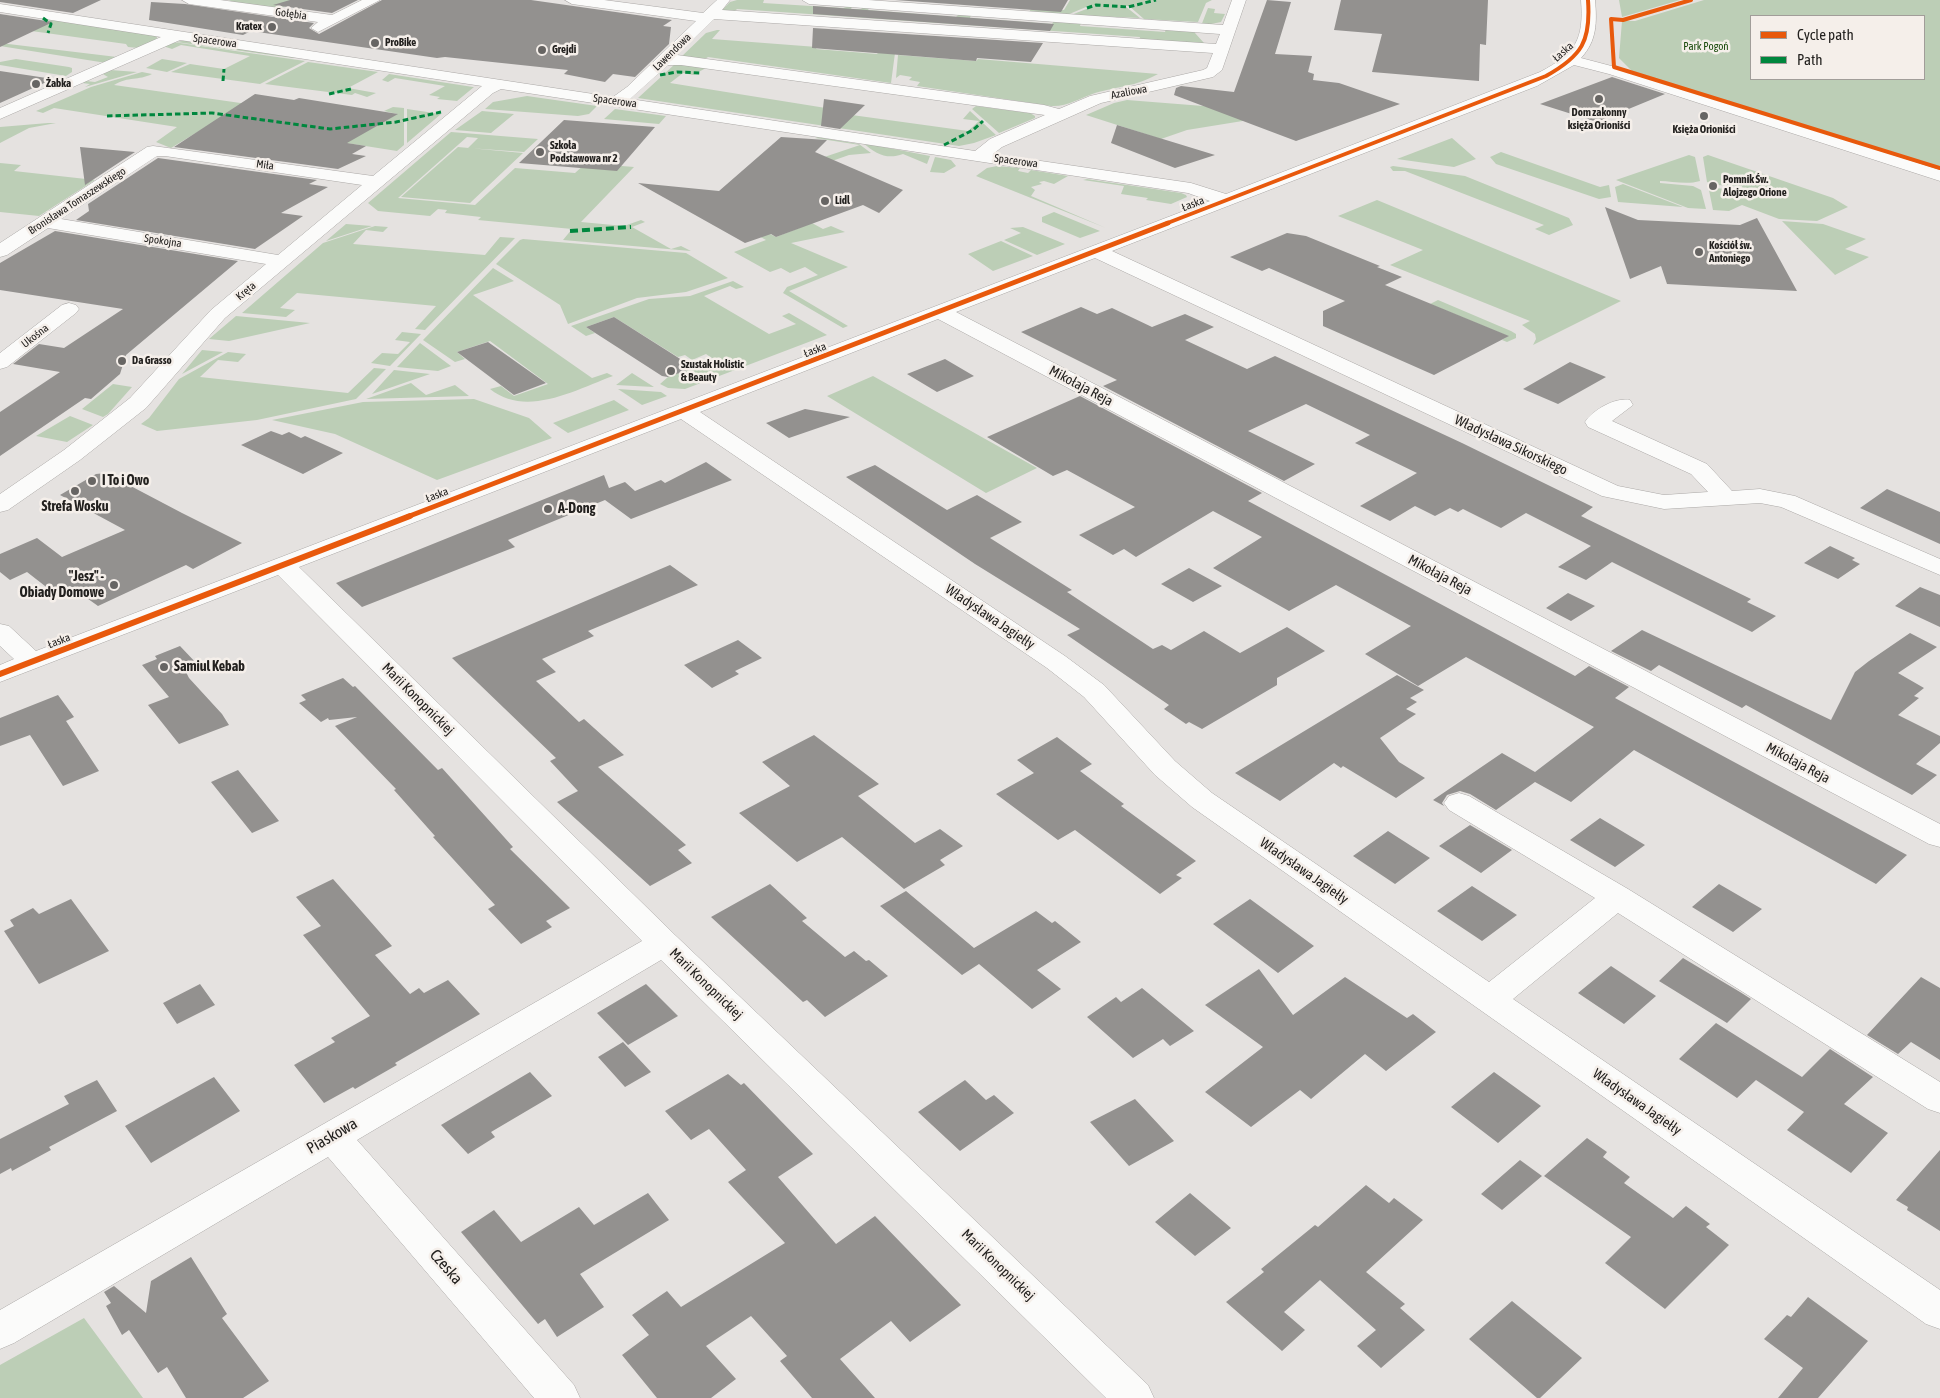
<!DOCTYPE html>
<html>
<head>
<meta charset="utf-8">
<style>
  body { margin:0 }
  #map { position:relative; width:1940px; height:1398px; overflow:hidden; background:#e5e2e0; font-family:"Asap Condensed",sans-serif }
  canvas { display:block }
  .legend { position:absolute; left:1750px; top:15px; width:175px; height:65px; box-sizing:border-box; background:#f5efea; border:1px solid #a19d99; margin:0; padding:6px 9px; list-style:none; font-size:15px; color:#23211f }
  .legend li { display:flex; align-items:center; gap:10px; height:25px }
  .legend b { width:25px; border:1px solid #a19d99 }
</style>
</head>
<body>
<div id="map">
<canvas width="1940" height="1398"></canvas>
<ul class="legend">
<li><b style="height:6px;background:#e8590c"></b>Cycle path</li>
<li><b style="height:6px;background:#00873e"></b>Path</li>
</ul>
</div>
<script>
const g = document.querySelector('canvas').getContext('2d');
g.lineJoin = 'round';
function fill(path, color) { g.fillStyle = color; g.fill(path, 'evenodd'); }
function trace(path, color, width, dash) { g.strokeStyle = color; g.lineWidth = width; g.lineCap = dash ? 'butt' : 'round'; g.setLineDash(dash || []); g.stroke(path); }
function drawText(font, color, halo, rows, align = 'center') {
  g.font = font + ' "Asap Condensed",sans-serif'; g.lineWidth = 5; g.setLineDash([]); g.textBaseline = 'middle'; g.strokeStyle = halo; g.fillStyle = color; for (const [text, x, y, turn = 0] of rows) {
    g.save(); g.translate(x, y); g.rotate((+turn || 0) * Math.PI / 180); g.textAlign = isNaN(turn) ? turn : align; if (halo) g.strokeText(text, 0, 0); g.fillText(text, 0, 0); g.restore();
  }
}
const green = new Path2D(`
  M231 0H299L279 9 226 2Z
  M737 0H764L763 3 843 8 853 5 851 9H861L864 6 870 7 868 10 956 17 959 14 971 15 970 18 1052 24 1054 21 1081 23 1080 26 1165 32 1166 29 1195 30V33L1204 43 1139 42 1140 37 737 9 733 13 722 10 730 2Z
  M1070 0H1212L1206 3 1198 22 1144 19 1129 6H1125L1140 18 1071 15 1089 8 1086 7 1067 15 1029 12 1031 9 1064 10Z
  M1619 0H1680L1622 17Z
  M1704 0H1940V170L1632 71 1619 58 1622 21H1635ZM1924 16V79H1751V16Z
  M1208 8 1215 9 1214 13 1225 14 1221 22 1201 26Z
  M55 20 154 35 157 37 156 41 139 48 128 47 126 44 24 30 41 21Z
  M717 30H720L712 39 817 47 816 49 877 54 885 44 895 53 891 83 708 57 702 61 680 58 706 33Z
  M188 40 297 56 293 58 176 42Z
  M173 42 305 61 260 84 171 72 190 64 224 69 250 56 181 45 172 49 163 46Z
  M0 43 117 57 106 62H100L0 46Z
  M898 55 976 61 978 59 1158 74C1134 87 1120 86 1095 93 1080 98 1067 107 1051 106L917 86 920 82 909 80 912 77 900 75 896 78Z
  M16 59 69 67 72 68V72L66 76 0 65V62Z
  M162 59 187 63 167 72 146 68Z
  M308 62 378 72 348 88 376 93 367 97 355 93 352 95 265 84Z
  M675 64 706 68 693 75 683 73 670 83 832 109 830 112 968 131 979 121 963 119 970 111 996 135 974 143 959 146 638 98Z
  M110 70 137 72 85 87 90 84 82 83 86 81 95 82 108 77 101 73Z
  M142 72 152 74C138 81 129 76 114 85L381 123 397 114 384 111 393 107 404 108V145L397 151 214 122 171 148 156 142 177 127 54 108 43 113 36 111 91 87Z
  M389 74 473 87H474L457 101 437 99 440 97 429 95 445 86 395 78 388 82 382 80Z
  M527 96 597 106 589 114 578 116 485 109 493 102Z
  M1127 100 1292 113 1187 130 1161 139 1086 115 1114 103Z
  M976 106 1030 113 1035 116V118L999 133 972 109Z
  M407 109 441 114 407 143Z
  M615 109 666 116 659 124 604 119Z
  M482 111 514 114 491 133 455 130Z
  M48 123H56L29 128 0 143V127Z
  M451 132 538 139 524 152 468 148 478 138 467 137 398 198 475 205 515 168 575 173 586 163 634 167 581 222 624 226 641 220 645 222 632 227 671 249 681 246 691 251 563 240 572 229 478 220 481 217 445 213 447 210 438 209 430 216 378 211 368 203Z
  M818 137 859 144 871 153 849 155 761 186 726 212 776 237 812 223 823 229 831 226 845 232 791 243 848 267 789 291 848 326 843 328 783 293 787 287 818 275 805 267 790 273 781 268 770 272 734 252 766 240 694 201 860 145 815 138Z
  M1452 138 1476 159 1454 167 1397 159Z
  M863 143 930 156 927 164 903 154C887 160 876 154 863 143Z
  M458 147 523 153 470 203 401 197Z
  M1501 152 1600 187 1609 185 1611 197 1599 199 1496 164 1490 157Z
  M1689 155 1695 157 1700 181C1687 185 1671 181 1660 181V183L1693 186 1701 190 1706 209 1688 208 1616 180Z
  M1708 155 1833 198 1848 207 1817 221 1779 219 1742 205 1729 211 1713 210 1709 190 1716 188 1743 191 1742 186 1716 185 1707 182 1703 157Z
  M935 157 951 160 956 166 944 173 930 172Z
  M0 163 21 165 14 171 95 180 39 216 0 212Z
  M997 166 1020 168 1018 171 1028 173 1031 170 1068 176 1054 184 1044 181 1039 182 1042 184 1031 187 1035 190 1031 196 1106 228 976 176 987 168Z
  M1393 166 1465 176 1569 218 1573 225 1549 235 1535 229 1544 225 1405 171H1393L1390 167Z
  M1087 179 1181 193 1186 195 1187 197 1171 204 1146 200 1148 198 1121 194 1124 186 1083 180Z
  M1623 184 1683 207 1618 202 1615 187Z
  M1377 200 1621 301 1533 345 1536 339 1535 334 1522 325 1530 321 1390 265 1423 250 1338 216Z
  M1054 212 1100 231 1080 238 1042 222V217Z
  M1782 221 1823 224 1866 239 1845 249 1869 257 1835 275Z
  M346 224 372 226 326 241Z
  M375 226 388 227 383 232 366 230 353 244 485 255 500 237 515 238 425 330 415 329 436 306 297 293 280 308 295 310 286 317 242 313 323 243Z
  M1023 227 1065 244 1037 255 1004 240 1021 233 1010 228Z
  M523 239 686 253 728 278 686 292 637 298 568 324 560 305 496 264 520 240Z
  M1001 241 1033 256 993 271 968 254Z
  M493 268 514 281 473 295 592 378 607 373 613 376C575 390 526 418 490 389L501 386 514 396 548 384 490 341 457 352 465 359 455 362 423 340Z
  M733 281 744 287 736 289 730 286 704 296 769 334 796 324 782 316 789 313 827 335 685 389 668 388 660 384 668 377 715 360 706 354 692 360 685 355 678 357 614 317 586 327 595 333 586 336 571 326 649 299 690 296Z
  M1438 300 1511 331 1516 334V338L1507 342 1502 340 1508 336 1430 304Z
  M236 316 310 323 229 341 209 339Z
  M402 332 421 334 390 366 371 363 382 353 398 354 410 342 395 340Z
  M420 343 451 366 438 371 397 367Z
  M202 350 223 352 182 374Z
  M228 352 246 354 238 362 218 360 200 377 348 393 374 368 386 369 356 399 257 420 157 431 141 424 149 418 179 379Z
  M394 370 430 374 372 394Z
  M632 373 654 387 616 385Z
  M873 376 1037 468 986 493 827 396Z
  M411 383 426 395 455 385 469 396 366 399Z
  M113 384 132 387 108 414 103 417 82 409Z
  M618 389 661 392 667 396 642 405Z
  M474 399 529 418 552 438 437 480 335 434 272 420 363 402Z
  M614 400 629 410 568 433 553 423Z
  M70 416 93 425 67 442 36 436Z
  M84 1318 143 1398H0V1365Z`);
const building = new Path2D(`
  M0 0H101L73 13 0 2Z
  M290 0H358L332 13 273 5Z
  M382 0H531L672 20 663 26 671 27 669 44 635 77 613 74 605 82 564 74 568 70 445 57 437 58 251 31 243 35 149 20 151 2 185 4 314 23 309 28 319 34Z
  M895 0H1068L1061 12Z
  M1267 0 1291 2 1275 54 1312 56 1308 72 1314 74 1313 80 1339 83 1400 104 1296 141 1174 95 1176 88 1181 86 1234 92Z
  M1341 0H1488L1486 45 1480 44 1479 81 1372 72 1382 34 1334 30Z
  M813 6 1054 24 1050 31 813 14Z
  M0 14 53 22 0 47Z
  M813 28 1043 43 1031 62 977 58 976 61 812 48Z
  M0 71 53 79 0 103Z
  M1612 77 1665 94 1597 122 1540 104Z
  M255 94 294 100 299 98 398 114 347 143 366 146 352 154 366 156 338 169 174 147Z
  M824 99 865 105 840 129 821 126Z
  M564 120 655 127 617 171 519 163Z
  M1117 125 1215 155 1175 168 1111 143Z
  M781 137 827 140 815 152 903 190 879 213 863 205 776 237 771 234 745 243 638 183 719 191Z
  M80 147 135 152 85 185Z
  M158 158 317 180 309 184 328 187 281 213 303 216 255 249 76 220 89 211 88 204Z
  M1605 207 1638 220 1740 225 1757 218 1797 291 1667 284 1661 266 1630 279Z
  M55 231 238 261 126 355 120 374 91 399 85 398 0 456V412L60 372 13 364 39 344 64 348 123 309 0 290V263Z
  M1287 233 1306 236 1380 266 1377 267 1402 277 1385 285 1509 336 1434 375 1323 326V311L1345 301 1269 268 1262 271 1230 257Z
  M1081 307 1097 314 1112 308 1152 327 1185 314 1214 327 1185 340 1247 369 1275 356 1462 443 1593 507 1581 516 1751 599 1747 602 1776 616 1752 632 1612 562 1586 580 1558 567 1591 546 1526 513 1501 528 1463 509 1458 512 1450 508 1435 516 1415 506 1390 521 1360 506 1417 473 1355 443 1370 435 1306 404 1248 431 1315 464 1284 481 1103 386 1117 380 1021 332Z
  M614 317 674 355 694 368 668 377 662 376 586 327Z
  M488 342 546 383 514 395 457 352Z
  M945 359 974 376 937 392 907 374Z
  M1570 362 1606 377 1558 404 1523 389Z
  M1080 396 1262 493 1248 501 1575 676 1589 666 1629 687 1615 698 1907 855 1876 884 1634 750 1571 802 1535 782 1496 810 1470 794 1460 791 1447 795 1442 803 1444 806 1433 800 1502 753 1535 772 1594 727 1466 657 1418 686 1365 654 1411 626 1409 625 1336 585 1289 611 1213 568 1262 537 1213 511 1136 557 1124 549 1113 555 1079 535 1135 507 1067 470 1053 476 987 437Z
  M805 409 850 417 789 438 766 423Z
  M271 431 282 435 289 432 301 438 305 436 343 453 303 474 241 445Z
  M706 462 732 480 631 519 605 500 508 540 515 547 362 607 336 583 604 475 609 488 625 482 635 491 661 480 665 483Z
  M875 465 947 510 977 495 1022 522 990 538 1072 590 1067 592 1153 649 1162 645 1171 650 1204 631 1240 653 1287 627 1325 651 1277 678V685L1202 729 1189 722 1186 724 1164 709 1169 705 1067 635 1080 629 975 564 846 477Z
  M106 473 182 513 242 543 193 569 186 565 98 606 70 586 54 593 27 572 10 580 0 572V554L37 538 62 557 125 530 60 495 96 474Z
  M1887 489 1940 512V544L1860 508Z
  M1830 546 1855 558 1852 560 1860 564 1838 579 1804 563Z
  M670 565 698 585 588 631 594 636 542 659 556 672 536 681 579 722 584 719 624 755 598 767 686 845 678 850 692 863 650 886 557 802 578 791 550 761 556 758 452 658Z
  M1189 568 1222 586 1193 602 1161 584Z
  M1920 587 1940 595V627L1895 606Z
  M1568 593 1595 606 1571 621 1546 608Z
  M1642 630 1831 720 1855 672 1869 661 1910 633 1937 647 1898 673 1924 688 1914 696 1919 698 1898 715 1940 736V743L1916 764 1937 775 1912 795 1746 705 1742 708 1659 665 1651 671 1611 651Z
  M738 640 762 658 735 671 739 674 712 688 684 665Z
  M180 646 199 666 186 672 189 678 222 714 229 725 179 744 148 705 169 697 142 665 157 659 155 656Z
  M1397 675 1424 690 1410 698 1417 702 1406 709 1416 714 1380 738 1399 762 1425 778 1396 798 1343 766 1341 768 1334 763 1280 801 1235 773Z
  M343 678 353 687 355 686 438 770 442 768 513 847 510 849 570 908 546 921 552 927 521 944 488 909 495 905 433 837 435 836 394 790 396 789 335 726 357 717 329 720 328 718 321 722 299 703 306 700 301 695Z
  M58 695 74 717 66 721 99 771 63 786 30 735 0 746V718Z
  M814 735 879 784 858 796 915 843 940 829 963 846 940 860 945 865 904 889 842 837 797 862 739 813 790 786 762 762Z
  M1057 737 1092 764 1080 771 1124 804 1121 806 1196 861 1176 875 1182 878 1160 894 1075 830 1058 840 996 794 1034 773 1017 760Z
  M238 770 279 821 252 833 211 782Z
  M1600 818 1645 845 1615 867 1570 840Z
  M1470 825 1512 850 1481 873 1439 846Z
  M1388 831 1430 858 1395 884 1353 856Z
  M333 879 392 946 375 955 410 994 419 988 424 993 448 980 480 1014 395 1063 397 1065 355 1089 353 1087 324 1103 294 1065 335 1042 331 1038 370 1016 303 935 321 926 296 897Z
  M770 884 807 918 802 921 845 957 854 951 866 961 869 960 888 976 825 1017 807 1000 803 1002 711 917Z
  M1719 884 1762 909 1733 932 1692 907Z
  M1472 886 1517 915 1482 941 1437 911Z
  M906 891 974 948 1036 911 1052 923 1055 921 1081 942 1037 970 1061 989 1032 1009 979 964 962 975 880 906Z
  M71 899 109 951 39 984 4 931 14 926 10 920 33 908 39 914Z
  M1250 899 1314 946 1278 973 1213 924Z
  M1683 958 1740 992 1751 999 1727 1023 1659 981Z
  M1611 966 1656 996 1624 1024 1578 993Z
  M1259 969 1293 1015 1345 977 1407 1018 1413 1014 1436 1032 1386 1071 1365 1054 1311 1099 1300 1090 1251 1127 1205 1092 1263 1047 1205 1005Z
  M1921 977 1940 988V1060L1911 1042 1898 1054 1867 1035Z
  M200 984 215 1005 177 1024 163 1003Z
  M646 984 678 1016 628 1045 597 1013Z
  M1142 988 1194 1031 1170 1046 1163 1039 1133 1058 1087 1017 1116 997 1121 1002Z
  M1716 1023 1802 1077 1830 1049 1873 1077 1844 1104 1888 1133 1851 1173 1787 1130 1804 1112 1756 1080 1737 1098 1679 1059Z
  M623 1042 651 1072 625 1087 598 1057Z
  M530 1072 552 1096 491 1132 495 1137 468 1154 441 1125Z
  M1494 1072 1541 1106 1498 1143 1451 1107Z
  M728 1074 741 1085 744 1083 813 1154 778 1177 836 1244 875 1216 961 1305 910 1342 891 1321 840 1359 875 1398H812L780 1361 787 1356 751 1316 706 1346 736 1379 711 1398H657L622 1355 649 1335 632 1315 667 1291 681 1307 785 1243 728 1182 746 1170 709 1129 691 1140 665 1111Z
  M214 1077 240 1111 151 1163 125 1126Z
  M97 1080 117 1111 49 1147 51 1150 12 1171 11 1168 0 1174V1139L69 1104 64 1096Z
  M965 1080 986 1100 994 1095 1014 1113 960 1151 918 1112Z
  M1135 1099 1174 1141 1129 1166 1090 1122Z
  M1587 1138 1607 1152 1603 1157 1630 1177 1624 1183 1673 1218 1686 1206 1710 1224 1706 1227 1729 1245 1665 1309 1605 1263 1631 1237 1544 1176Z
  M1940 1150V1231L1907 1210 1908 1207 1896 1200Z
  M1520 1160 1542 1176 1502 1210 1481 1194Z
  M1366 1185 1389 1203 1394 1198 1423 1220 1366 1272 1405 1304 1400 1308 1425 1330 1381 1368 1357 1346 1376 1330 1320 1280 1284 1312 1305 1330 1282 1351 1226 1302 1264 1272 1261 1269 1315 1225 1318 1227Z
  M648 1193 669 1220 580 1274 604 1307 557 1337 545 1319 538 1324 461 1232 494 1210 521 1242 579 1207 594 1225Z
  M1190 1193 1231 1228 1195 1256 1155 1222Z
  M191 1257 227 1314 222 1318 269 1381 243 1398H186L167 1367 158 1373 129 1330 122 1335 106 1306 111 1303 104 1292 114 1286 146 1313 151 1281Z
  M1808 1297 1868 1341 1818 1398H1778L1803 1368 1764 1339 1787 1315 1791 1317Z
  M1512 1301 1582 1358 1540 1398H1537L1469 1339Z`);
const minor = new Path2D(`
  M182 0H220L332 15 362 0H380L318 32 311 28 318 22 189 4Z
  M565 0H604L703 13 717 0H730L722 10 1216 44 1220 34 809 4 802 0H868L1223 25 1232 0H1246L1222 70 1213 77 1101 103 1002 147 993 154 1191 183 1226 194 1540 72C1576 53 1584 40 1581 0H1595C1597 22 1597 41 1581 58L1619 68 1940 170V181L1609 74 1574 65 1537 86 1112 251 1618 486 1664 495 1708 492 1691 474 1588 427 1585 422C1593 410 1615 397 1630 400L1633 405 1612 421 1707 464 1732 491 1760 489 1795 496 1940 559V575L1781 507 1760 503 1664 509 1602 496 1095 258 956 312 1940 824V847L1929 844 938 319 700 412 1065 656 1104 685 1175 761 1212 793 1489 982 1595 898 1449 810 1444 803 1449 796 1459 793 1469 796 1628 889 1940 1082V1113L1928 1109 1618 913 1513 999 1940 1290V1329L1926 1324 1192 807 1155 775 1084 697 1047 668 681 419 299 567 675 935 1148 1385 1154 1398H1106L661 960 357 1140 574 1385 580 1398H534L328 1157 14 1343 0 1349V1310L642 941 278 575 0 682V665L14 659 0 646V624L9 626 36 651 1210 201 1188 193 501 89 493 93 225 318 146 408 80 460 8 510 0 512V494L64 450 130 398 211 310 266 264 48 228 7 255 0 257V243L147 147 153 146 373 176 482 86 180 40 0 119V108L161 37 0 12V4L613 97 627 87 696 21 572 4ZM714 19 1213 53 1207 68 1203 70 1090 96 1059 109 1044 105 677 55ZM668 65H681L1045 115 990 139 975 151 630 99ZM157 156H165L362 185 278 255 61 219Z
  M69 303 76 305 79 309 76 313 7 367 0 369V353L62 305Z`);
const quietFar1 = new Path2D(`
  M1087 8 1096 5 1128 7 1156 0
  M43 18 51 24 48 33
  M660 75 677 72 701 73
  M223 81 224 69
  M329 94 351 89
  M107 116 212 113 330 129 396 122 441 112
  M944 145 973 130 983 121`);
const quiet = new Path2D(`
  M570 231 631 227`);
const cyclewayFar2 = new Path2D(`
  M1691 0 1623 20 1611 19 1614 67 1940 168
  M1165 224 1546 76C1582 56 1591 41 1588 0`);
const cyclewayFar1 = new Path2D(`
  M407 517 1168 223`);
const cycleway = new Path2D(`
  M0 674 410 516`);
const markers = [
  [272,27,5,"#676563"],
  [375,43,5,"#676563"],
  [542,50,5,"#676563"],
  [36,84,5,"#676563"],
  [1599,99,5,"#676563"],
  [1704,116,5,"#676563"],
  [540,152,5,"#676563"],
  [1713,186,5,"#676563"],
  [825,201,5,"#676563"],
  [1699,252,5,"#676563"],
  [122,361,5,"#676563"],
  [671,371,5,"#676563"],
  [92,481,5,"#676563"],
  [75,491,5,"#676563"],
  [548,509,5,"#676563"],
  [114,585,5,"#676563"],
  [164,667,5,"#676563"]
];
const farStreetnames = [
  ["Gołębia",291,14,8],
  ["Spacerowa",215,41,8],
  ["Lawendowa",672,52,-44],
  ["Łaska",1563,52,-42],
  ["Azaliowa",1129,92,-11],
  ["Spacerowa",615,101,8],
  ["Spacerowa",1016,161,8],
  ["Miła",265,165,8],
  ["Bronisława Tomaszewskiego",77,201,-33],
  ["Łaska",1193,204,-21],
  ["Spokojna",163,241,9],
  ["Kręta",246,291,-40],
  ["Ukośna",35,336,-38],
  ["Łaska",815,350,-21],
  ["Łaska",437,495,-21],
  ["Łaska",59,641,-21]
];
const farPoinames = [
  ["Kratex",262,27,"right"],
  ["ProBike",385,43],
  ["Grejdi",552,50],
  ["Żabka",46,84],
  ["Dom zakonny",1599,113,"center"],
  ["księża Orioniści",1599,126,"center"],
  ["Księża Orioniści",1704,130,"center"],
  ["Szkoła",550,146],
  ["Podstawowa nr 2",550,159],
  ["Pomnik Św.",1723,180],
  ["Alojzego Orione",1723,193],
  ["Lidl",835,201],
  ["Kościół św.",1709,246],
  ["Antoniego",1709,259],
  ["Da Grasso",132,361],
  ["Szustak Holistic",681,365],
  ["& Beauty",681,378]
];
const farParknames = [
  ["Park Pogoń",1706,47]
];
const streetNames = [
  ["Mikołaja Reja",1081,386,28],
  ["Władysława Sikorskiego",1511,445,25],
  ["Mikołaja Reja",1440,575,28],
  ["Władysława Jagiełły",990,617,34],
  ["Marii Konopnickiej",418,699,45],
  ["Mikołaja Reja",1798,763,28],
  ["Władysława Jagiełły",1304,871,35],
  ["Marii Konopnickiej",706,984,44],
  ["Władysława Jagiełły",1637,1102,35],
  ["Marii Konopnickiej",998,1265,44]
];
const poiNames = [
  ["I To i Owo",102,481],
  ["Strefa Wosku",75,507,"center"],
  ["A-Dong",558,509],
  ["\"Jesz\" -",104,577,"right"],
  ["Obiady Domowe",104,593,"right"],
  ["Samiul Kebab",174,667]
];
const nearStreetnames = [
  ["Piaskowa",332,1136,-30],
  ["Czeska",446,1267,49]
];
fill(green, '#bcceb6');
fill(building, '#93918f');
trace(minor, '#aba8a6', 1);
fill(minor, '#fbfbfa');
trace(quietFar1, '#00873e', 3, [5.5, 3]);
trace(quiet, '#00873e', 4, [8, 4]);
trace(cyclewayFar2, '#e8590c', 4);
trace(cyclewayFar1, '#e8590c', 5);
trace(cycleway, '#e8590c', 6);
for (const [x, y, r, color] of markers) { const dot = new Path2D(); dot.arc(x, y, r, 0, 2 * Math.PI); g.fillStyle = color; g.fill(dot); trace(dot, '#f5efea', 2); }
drawText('11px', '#23211f', '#f5efea', farStreetnames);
drawText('bold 11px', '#23211f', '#f5efea', farPoinames, 'left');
drawText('11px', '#174909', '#f5efea', farParknames);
drawText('14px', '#23211f', '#f5efea', streetNames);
drawText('bold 14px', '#23211f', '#f5efea', poiNames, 'left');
drawText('16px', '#23211f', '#f5efea', nearStreetnames);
</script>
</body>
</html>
